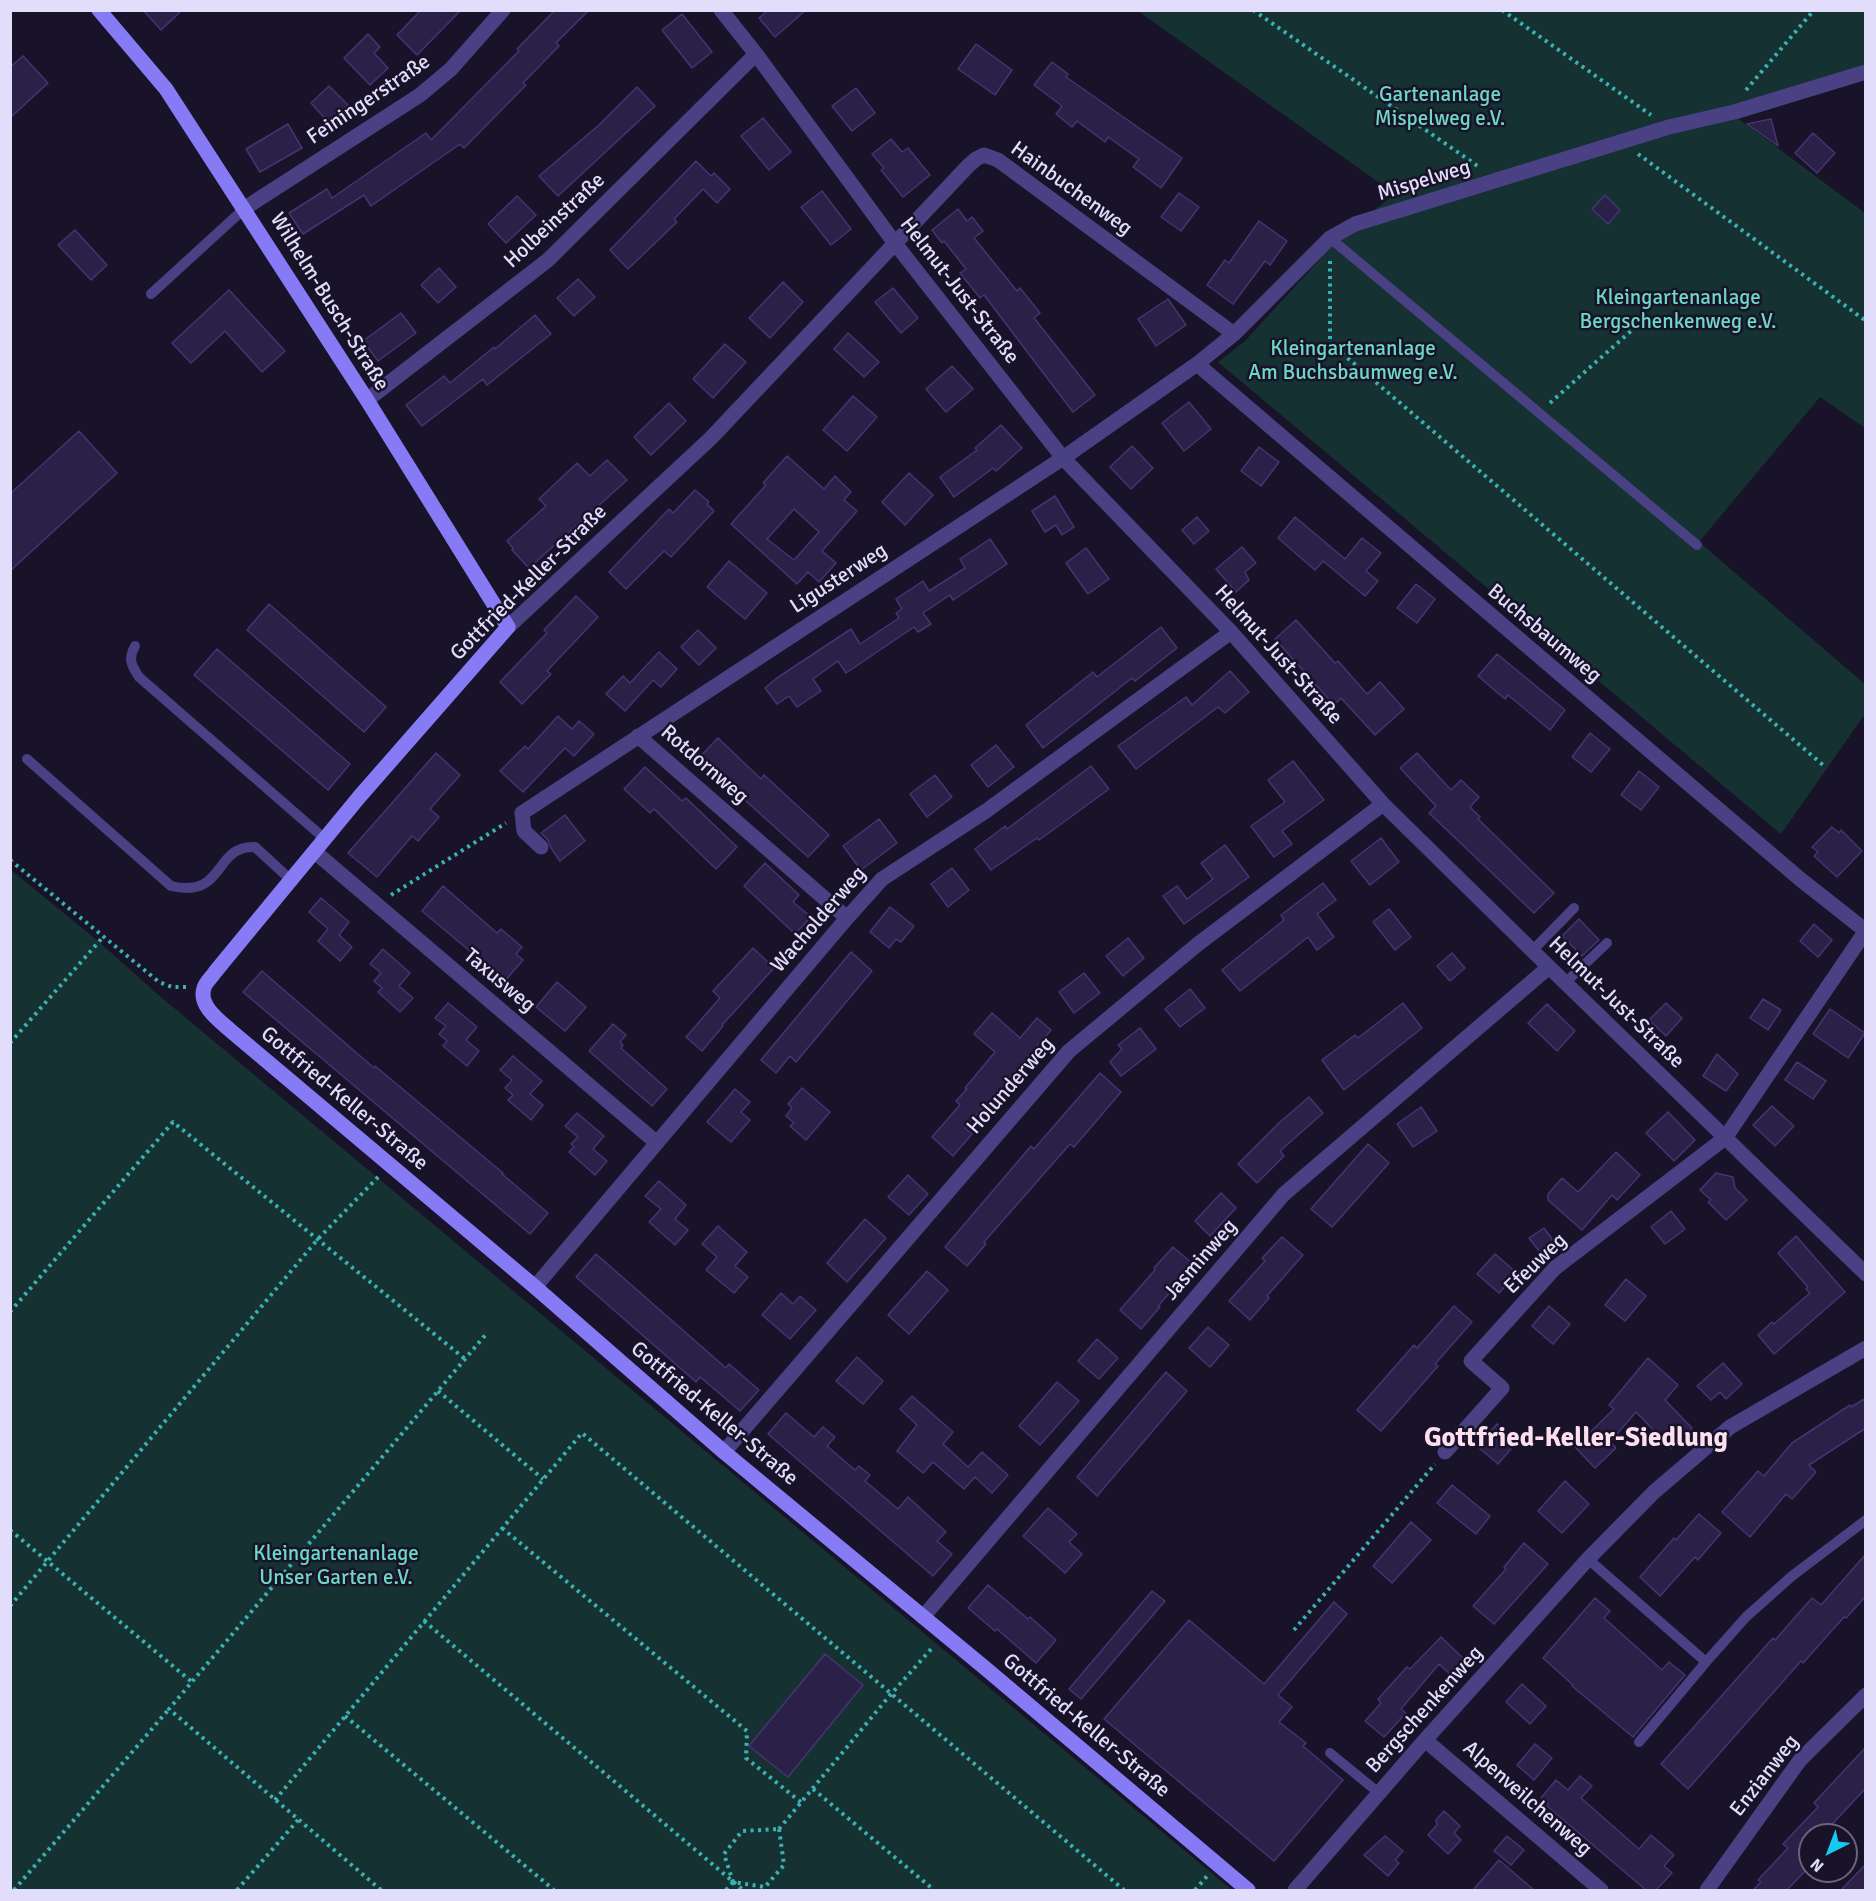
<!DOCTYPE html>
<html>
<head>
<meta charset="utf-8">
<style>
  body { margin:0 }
  #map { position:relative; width:1876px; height:1901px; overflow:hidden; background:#181329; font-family:Signika,sans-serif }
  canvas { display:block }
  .frame { position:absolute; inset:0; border:12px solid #e3ddfc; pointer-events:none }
  .north { position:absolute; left:1798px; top:1823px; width:60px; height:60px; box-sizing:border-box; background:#181329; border:2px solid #69647d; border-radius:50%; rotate:222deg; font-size:16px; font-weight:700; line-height:24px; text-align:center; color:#e3ddfc }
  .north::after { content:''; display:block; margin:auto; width:21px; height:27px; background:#18c9ee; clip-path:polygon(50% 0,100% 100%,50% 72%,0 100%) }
</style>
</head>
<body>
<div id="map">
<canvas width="1876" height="1901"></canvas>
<div class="frame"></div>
<div class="north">N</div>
</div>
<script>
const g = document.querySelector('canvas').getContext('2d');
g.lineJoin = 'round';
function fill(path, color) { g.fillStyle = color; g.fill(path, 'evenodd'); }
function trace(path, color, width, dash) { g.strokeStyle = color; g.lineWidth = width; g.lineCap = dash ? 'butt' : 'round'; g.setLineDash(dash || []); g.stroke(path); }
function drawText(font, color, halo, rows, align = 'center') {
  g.font = font + ' Signika,sans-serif'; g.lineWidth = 5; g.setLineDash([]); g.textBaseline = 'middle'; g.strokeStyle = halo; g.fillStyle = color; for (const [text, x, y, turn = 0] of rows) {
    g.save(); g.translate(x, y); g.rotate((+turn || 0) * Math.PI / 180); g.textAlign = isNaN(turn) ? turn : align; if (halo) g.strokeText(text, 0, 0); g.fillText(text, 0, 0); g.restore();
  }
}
const green = new Path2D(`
  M1138 11H1865V80L1739 119 1865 213V428L1820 397 1699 542 1865 684V714L1781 834 1218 362 1246 340 1340 237 1395 194Z
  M10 869 98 941 155 992 1232 1890H11Z`);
const building = new Path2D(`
  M143 10H182L161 30Z
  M421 10H461L417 55 397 35Z
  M555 10H589L556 43 559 46 523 83 526 85 464 148 460 144 371 206 364 195 303 234 289 213 327 189 332 198 426 133 431 140 519 51 517 49Z
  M768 10H806L775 37 759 18Z
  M682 14 712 52 692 68 662 30Z
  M368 34 380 47 374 53 388 68 370 85 344 58Z
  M976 44 1012 70 995 95 958 69Z
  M23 56 48 83 10 118V67Z
  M1052 62 1068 74 1066 77 1182 158 1161 188 1133 167 1139 159 1108 137 1105 142 1077 121 1072 127 1056 114 1062 106 1034 85Z
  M329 86 348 105 329 123 311 103Z
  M637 87 655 106 558 196 539 176 599 125Z
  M856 88 875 113 852 131 832 106Z
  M763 118 791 152 769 170 741 136Z
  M1771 119 1778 146 1747 124Z
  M288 124 302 148 260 172 246 149Z
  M1813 133 1835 153 1817 173 1795 153Z
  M891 139 902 152 908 148 930 175 903 197 881 170 884 168 872 154Z
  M696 161 711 176 714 173 730 189 717 203 703 189 674 219 677 222 628 269 610 250Z
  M822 191 851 229 831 245 801 207Z
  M1179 193 1199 207 1181 231 1161 217Z
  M1605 195 1620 210 1608 224 1592 209Z
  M517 196 536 215 506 243 488 224Z
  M958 209 967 221 972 217 983 231 974 238 1017 291 1020 288 1040 313 1034 318 1095 395 1073 412 984 295 980 298 960 273 966 269 944 241 942 243 932 230Z
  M1259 221 1287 241 1270 265 1265 261 1233 304 1207 285 1225 260 1229 263Z
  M75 230 107 265 91 280 58 245Z
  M439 268 456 287 438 303 421 285Z
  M578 279 595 297 574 316 557 298Z
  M783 282 803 302 770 338 749 318Z
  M893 288 918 318 901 333 875 302Z
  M229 290 285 351 262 372 225 331 191 363 172 343Z
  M1168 299 1186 325 1156 346 1138 319Z
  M401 313 416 333 378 361 363 341Z
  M535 315 551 334 487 385 483 379 422 426 406 405 444 376 450 383 494 347 495 349Z
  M848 333 879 362 864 377 834 349Z
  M725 344 746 362 713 398 693 379Z
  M952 366 973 389 946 412 926 389Z
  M853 396 877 417 847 451 823 430Z
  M1189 402 1211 429 1184 451 1162 423Z
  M669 403 686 421 651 455 634 437Z
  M1001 425 1022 448 996 471 993 468 954 497 940 477 977 450 975 448Z
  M79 431 117 473 10 571V494Z
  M1132 446 1153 468 1131 489 1110 467Z
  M1259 447 1279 462 1261 486 1241 471Z
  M787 456 824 489 835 476 851 492 844 500 857 511 822 551 836 563 819 582 808 572 797 584 731 524 766 485 763 483ZM794 509 819 532 794 560 767 539Z
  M607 460 627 480 529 568 512 550 513 548 507 541 546 506 539 499 577 463 590 476Z
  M909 473 933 495 905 525 882 502Z
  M695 490 709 502 707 504 714 511 671 557 664 551 626 589 609 572 669 509 673 513Z
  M1055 496 1074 527 1062 535 1056 525 1045 532 1032 511Z
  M1197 517 1209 531 1194 544 1182 530Z
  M1295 517 1345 559 1362 538 1381 553 1366 571 1378 581 1365 596 1323 561 1315 570 1278 538Z
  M990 539 1007 564 953 600 950 595 923 613 931 624 918 632 914 627 846 673 838 661 813 679 821 691 797 707 789 696 777 704 765 688 777 678 851 629 860 644 899 618 896 613 902 609 896 599 923 581 929 591 965 568 960 559Z
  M1242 547 1256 563 1245 572 1249 580 1236 592 1216 569Z
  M1086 548 1109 579 1088 594 1066 563Z
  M729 561 767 593 745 619 707 587Z
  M1416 584 1435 599 1417 623 1397 608Z
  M576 596 598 617 547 671 551 674 522 704 500 682 547 633 544 630Z
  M269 604 386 707 364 732 247 630Z
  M1296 620 1335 663 1338 661 1367 694 1380 682 1404 709 1375 735 1341 698 1334 705 1275 639Z
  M1161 627 1177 648 1135 681 1132 678 1043 748 1026 725 1093 672 1097 677Z
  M698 630 716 648 699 665 681 647Z
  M217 649 350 764 328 790 194 675Z
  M659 652 677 669 661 687 653 680 625 711 606 694 623 676 630 683Z
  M1497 654 1565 710 1550 730 1508 695 1505 699 1478 676Z
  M1230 671 1249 692 1225 713 1218 707 1136 769 1118 746 1186 697 1192 705Z
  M558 716 572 729 579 721 594 734 574 756 565 748 523 792 500 771 525 746 528 749Z
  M1590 733 1610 749 1591 772 1572 757Z
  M718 738 761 779 764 775 829 835 808 857 725 782 723 785 697 760Z
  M996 745 1014 767 988 787 971 765Z
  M436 753 460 775 430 809 439 817 418 841 412 836 377 877 348 853Z
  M1417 753 1451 790 1461 780 1479 797 1470 807 1480 817 1478 819 1554 893 1534 913 1429 813 1436 806 1400 768Z
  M1293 761 1324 800 1282 831 1292 844 1274 857 1251 826 1285 802 1268 780Z
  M1091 766 1109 789 1039 840 1037 838 991 870 975 849 1005 826 1007 829Z
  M645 767 682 801 686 798 737 847 716 869 654 809 650 813 624 789Z
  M1639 771 1659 787 1641 810 1621 795Z
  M935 775 952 797 927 817 910 794Z
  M565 815 585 841 560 861 551 848 548 840 541 833Z
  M879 819 897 843 861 870 843 846Z
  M1832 827 1839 833 1841 830 1862 851 1837 877 1814 856 1818 852 1812 847Z
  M1381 838 1399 862 1370 885 1351 861Z
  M1225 845 1249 877 1184 924 1163 896 1177 886 1187 899 1213 879 1201 863Z
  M765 863 799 895 793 902 811 917 795 934 744 886Z
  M952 868 969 890 948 907 931 884Z
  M1323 883 1336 900 1317 914 1334 937 1317 950 1308 937 1240 991 1222 970 1284 920 1281 915Z
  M443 886 497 933 501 929 522 947 516 954 523 960 503 983 475 958 477 957 422 911Z
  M321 898 349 922 339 935 352 947 340 961 318 941 328 929 309 912Z
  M890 907 914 926 901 942 896 939 889 948 870 932Z
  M1389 909 1411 937 1395 950 1373 922Z
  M1579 919 1599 940 1582 956 1562 936Z
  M1814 924 1832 940 1818 957 1800 941Z
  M1128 938 1144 958 1123 976 1106 956Z
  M753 948 774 968 722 1025 723 1026 702 1051 686 1037 720 998 713 991Z
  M383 949 410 973 399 986 413 998 400 1012 378 992 382 988 374 981 381 973 370 964Z
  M851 952 872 971 796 1062 790 1056 776 1073 761 1060Z
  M1452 953 1465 968 1450 981 1437 966Z
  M262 971 374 1068 375 1066 503 1173 502 1174 548 1213 530 1234 243 992Z
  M1084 973 1100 993 1074 1013 1059 992Z
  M557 982 586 1007 565 1031 536 1007Z
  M1190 989 1205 1008 1180 1027 1165 1009Z
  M1763 999 1781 1010 1768 1030 1750 1018Z
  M448 1003 477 1027 466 1040 479 1051 467 1066 443 1046 447 1041 439 1034 446 1026 435 1018Z
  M1403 1003 1422 1028 1344 1090 1322 1060 1355 1035 1358 1038Z
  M1666 1003 1682 1018 1666 1036 1649 1020Z
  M1547 1004 1575 1031 1557 1051 1528 1023Z
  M1830 1009 1865 1033 1848 1058 1813 1034Z
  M992 1013 1020 1038 1037 1018 1051 1030 1009 1079 1011 1081 988 1107 985 1105 965 1128 972 1134 953 1156 932 1137 960 1105 956 1101 967 1089 965 1088 995 1052 974 1034Z
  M613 1024 626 1035 620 1042 623 1045 621 1048 667 1089 652 1106 589 1051Z
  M1140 1028 1156 1049 1121 1076 1110 1062 1122 1049 1118 1045Z
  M1717 1054 1738 1074 1726 1091 1703 1076Z
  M513 1056 542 1081 530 1094 543 1105 531 1120 508 1100 513 1095 505 1088 512 1080 500 1070Z
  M1797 1062 1826 1081 1813 1099 1785 1080Z
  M1100 1073 1121 1092 1074 1147 1070 1144 984 1242 986 1244 967 1266 945 1247 1031 1146 1034 1149Z
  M802 1088 830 1112 806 1140 790 1126 794 1123 786 1116 792 1108 788 1104Z
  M735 1089 750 1102 741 1112 750 1120 731 1142 707 1122Z
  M1309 1097 1323 1113 1280 1151 1284 1156 1257 1183 1238 1164 1279 1123Z
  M1772 1106 1794 1126 1775 1146 1753 1125Z
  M1421 1107 1437 1131 1413 1147 1397 1124Z
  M1668 1112 1695 1140 1674 1161 1646 1133Z
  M577 1113 604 1136 593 1149 607 1161 595 1175 569 1152 574 1147 571 1144 578 1137 565 1126Z
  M1368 1144 1389 1163 1332 1227 1311 1209Z
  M1616 1152 1640 1175 1617 1200 1612 1195 1582 1230 1548 1200V1194L1562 1178 1578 1192Z
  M1716 1173 1733 1177 1735 1188 1747 1200 1726 1220 1708 1202 1711 1200 1700 1190Z
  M908 1175 928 1194 909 1215 888 1197Z
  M659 1181 686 1205 675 1219 688 1230 675 1245 649 1222 661 1209 645 1196Z
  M1221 1193 1236 1208 1210 1236 1195 1221Z
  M1671 1211 1685 1229 1665 1244 1651 1227Z
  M865 1219 886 1238 847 1282 827 1263Z
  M718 1226 747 1252 735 1266 748 1277 734 1293 706 1270 717 1257 702 1244Z
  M1544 1228 1555 1243 1545 1251H1539L1529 1238Z
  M1796 1236 1845 1292 1774 1354 1758 1335 1772 1322 1774 1324 1810 1293 1806 1289 1808 1287 1778 1253Z
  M1282 1237 1303 1255 1267 1296 1269 1298 1250 1320 1229 1301 1265 1261 1262 1258Z
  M1173 1247 1194 1265 1158 1306 1160 1307 1141 1329 1120 1310 1155 1270 1154 1268Z
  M596 1254 726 1368 729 1364 759 1390 740 1411 700 1377 696 1382 576 1277Z
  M1495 1254 1517 1273 1499 1293 1477 1274Z
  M927 1271 948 1290 909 1334 888 1315Z
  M1626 1279 1646 1296 1625 1321 1605 1305Z
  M781 1293 793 1304 800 1296 816 1310 790 1339 762 1315Z
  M1454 1306 1472 1322 1435 1364 1438 1366 1381 1431 1357 1410 1414 1345 1417 1348Z
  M1549 1306 1570 1324 1553 1344 1532 1326Z
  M1208 1327 1229 1345 1210 1367 1189 1348Z
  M1097 1339 1118 1358 1099 1379 1078 1361Z
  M857 1357 883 1381 863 1404 836 1381Z
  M1648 1358 1678 1385 1665 1400 1692 1428 1671 1448 1636 1412 1610 1442 1616 1448 1595 1468 1575 1447 1614 1409 1609 1405Z
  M1723 1363 1742 1384 1726 1399 1720 1392 1711 1400 1697 1386Z
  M1166 1372 1187 1391 1097 1496 1077 1477Z
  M1057 1382 1079 1401 1040 1445 1019 1426Z
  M912 1396 953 1432 943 1444 968 1467 982 1452 1008 1475 992 1493 975 1477 964 1489 933 1462 923 1473 897 1451 917 1425 900 1409Z
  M1866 1398V1428L1809 1465 1816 1472 1792 1499 1786 1494 1750 1537 1722 1512 1758 1471 1764 1476 1792 1443 1850 1405 1851 1407Z
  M786 1413 814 1437 823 1427 835 1437 827 1446 855 1470 859 1466 870 1475 865 1481 898 1509 908 1497 946 1532 937 1541 952 1554 933 1576 768 1434Z
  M1497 1424 1517 1442 1498 1464 1477 1446Z
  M1565 1481 1589 1504 1562 1533 1538 1511Z
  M1452 1485 1490 1516 1476 1534 1437 1503Z
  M1048 1508 1077 1534 1069 1542 1082 1554 1065 1573 1023 1536Z
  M1699 1514 1721 1533 1698 1560 1695 1557 1660 1596 1640 1577 1674 1538 1676 1540Z
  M1411 1522 1431 1540 1392 1583 1373 1566Z
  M1524 1543 1548 1564 1494 1624 1473 1606 1506 1569 1504 1567Z
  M1866 1554V1596L1846 1618 1844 1617 1803 1663 1801 1661 1688 1789 1661 1764 1773 1638 1775 1640 1812 1598 1821 1605Z
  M988 1585 1028 1619 1030 1617 1056 1640 1036 1663 997 1629 995 1631 968 1608Z
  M1152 1591 1165 1601 1081 1699 1069 1689Z
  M1595 1598 1610 1611 1604 1618 1662 1670 1669 1662 1685 1675 1633 1737 1572 1686 1573 1685 1543 1658Z
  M1334 1602 1347 1614 1278 1695 1292 1707 1279 1722 1306 1743 1303 1746 1343 1780 1274 1861 1104 1719 1189 1620 1264 1684Z
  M1441 1637 1466 1661 1452 1676 1439 1664 1401 1709 1406 1713 1384 1737 1365 1721 1381 1703 1378 1699 1407 1667 1410 1669Z
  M825 1654 863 1685 788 1777 749 1746Z
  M1522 1684 1546 1706 1530 1724 1506 1702Z
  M1535 1744 1552 1758 1534 1780 1517 1765Z
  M1866 1747V1788L1822 1835H1810V1856L1802 1864 1807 1869 1787 1890H1753L1761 1882 1758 1880 1788 1848 1783 1844 1818 1807 1814 1803Z
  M1580 1776 1592 1786 1581 1798 1639 1849 1651 1835 1674 1855 1664 1866 1672 1873 1656 1890H1646L1547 1806 1548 1804 1541 1798 1556 1780 1568 1790Z
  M1444 1811 1460 1826 1454 1833 1461 1840 1448 1854 1428 1835 1437 1825 1436 1820Z
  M1385 1836 1403 1851 1395 1860 1399 1863 1388 1876 1364 1855Z
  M1507 1836 1524 1850 1511 1865 1494 1851Z
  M1499 1860 1534 1890H1473Z
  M1866 1864V1890H1841Z`);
const path = new Path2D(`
  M1253 10 1479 167
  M1502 10 1651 115
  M1746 90 1814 10
  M1638 154 1866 321
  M1330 261V343L1823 765
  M1550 403 1632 330
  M10 860 159 982 172 987H187
  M391 895 506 823
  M10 1043 103 937
  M10 1312 173 1122 465 1359
  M438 1391 543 1479
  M502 1528 747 1731 746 1758 802 1803
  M10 1530 192 1682
  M10 1606 318 1239 380 1175
  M424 1621 743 1890
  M1294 1630 1435 1464
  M345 1716 554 1890
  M813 1789 934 1890
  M275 1800 582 1433 1124 1890
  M779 1829 891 1694 933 1647
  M779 1829 784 1865 765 1887 733 1882 724 1854 742 1831Z
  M14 1890 169 1709
  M237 1890 298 1820
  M381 1890 169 1709 487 1333
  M726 1890 733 1882
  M1195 1890 1208 1875`);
const lane = new Path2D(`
  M1330 238 1697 545
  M151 294 245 208
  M135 646C128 659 131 665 139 677L325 839
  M27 759 171 886C226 899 213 845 255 847L291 880
  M1532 951 1574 908
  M1565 983 1607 943
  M1588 1559 1706 1662 1746 1617 1792 1576 1866 1520
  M1639 1742 1706 1662
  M1330 1753 1379 1793`);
const street = new Path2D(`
  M721 10 756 54 894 242 1063 458 1231 632 1383 804 1549 967 1866 1274
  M245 208 420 95 451 69 503 10
  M1197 364 1800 879 1866 931
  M367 400 548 260 756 54
  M508 627 711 438 969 165 976 159 984 155 998 160 1234 334
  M638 736 847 918
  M541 847 524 831 522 813 1063 458 1197 364 1234 334 1330 238 1355 224 1497 180 1669 127 1734 112 1866 72
  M315 852 657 1143
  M535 1287 847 918 882 879 986 811 1231 632
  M724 1452 1069 1051 1198 944 1383 804
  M1445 1452 1502 1388 1471 1361 1555 1268 1725 1138 1865 932
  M923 1617 1284 1194 1549 967
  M1425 1740 1601 1890
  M1295 1890 1425 1740 1588 1559 1654 1492 1730 1427 1866 1348
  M1707 1890 1800 1760 1866 1695`);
const secondary = new Path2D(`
  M99 10 166 89 367 400 508 627 360 796 215 972C212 977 205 983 204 988 198 1006 220 1021 231 1031L535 1287 724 1452 985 1668 1248 1890`);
const parkNames = [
  ["Gartenanlage",1440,95],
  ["Mispelweg e.V.",1440,119],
  ["Kleingartenanlage",1678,298],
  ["Bergschenkenweg e.V.",1678,322],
  ["Kleingartenanlage",1353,349],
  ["Am Buchsbaumweg e.V.",1353,373],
  ["Kleingartenanlage",336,1554],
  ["Unser Garten e.V.",336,1578]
];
const streetNames = [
  ["Feiningerstraße",369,100,-34],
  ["Mispelweg",1424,181,-17],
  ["Hainbuchenweg",1071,189,36],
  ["Holbeinstraße",555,221,-43],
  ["Helmut-Just-Straße",959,291,52],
  ["Wilhelm-Busch-Straße",329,302,58],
  ["Ligusterweg",839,579,-33],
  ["Gottfried-Keller-Straße",529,583,-45],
  ["Buchsbaumweg",1544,634,40],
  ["Helmut-Just-Straße",1278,655,48],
  ["Rotdornweg",704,765,41],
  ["Wacholderweg",819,920,-49],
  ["Taxusweg",499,981,40],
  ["Helmut-Just-Straße",1616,1003,44],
  ["Holunderweg",1011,1086,-49],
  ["Gottfried-Keller-Straße",344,1099,40],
  ["Jasminweg",1201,1260,-49],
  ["Efeuweg",1536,1264,-44],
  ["Gottfried-Keller-Straße",714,1414,40],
  ["Bergschenkenweg",1425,1710,-48],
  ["Gottfried-Keller-Straße",1086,1726,40],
  ["Enzianweg",1765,1776,-52],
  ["Alpenveilchenweg",1527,1799,41]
];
const districtNames = [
  ["Gottfried-Keller-Siedlung",1576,1439]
];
fill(green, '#163132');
fill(building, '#2b2048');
trace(building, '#453472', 1.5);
trace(path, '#3ab2b3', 4, [3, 4.5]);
trace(lane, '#494184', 10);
trace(street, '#494184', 15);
trace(secondary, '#877bf5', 15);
drawText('21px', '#6dd8c5', '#181329', parkNames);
drawText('21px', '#e3ddfc', '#181329', streetNames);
drawText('bold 27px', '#fddff0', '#181329', districtNames);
</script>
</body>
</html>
